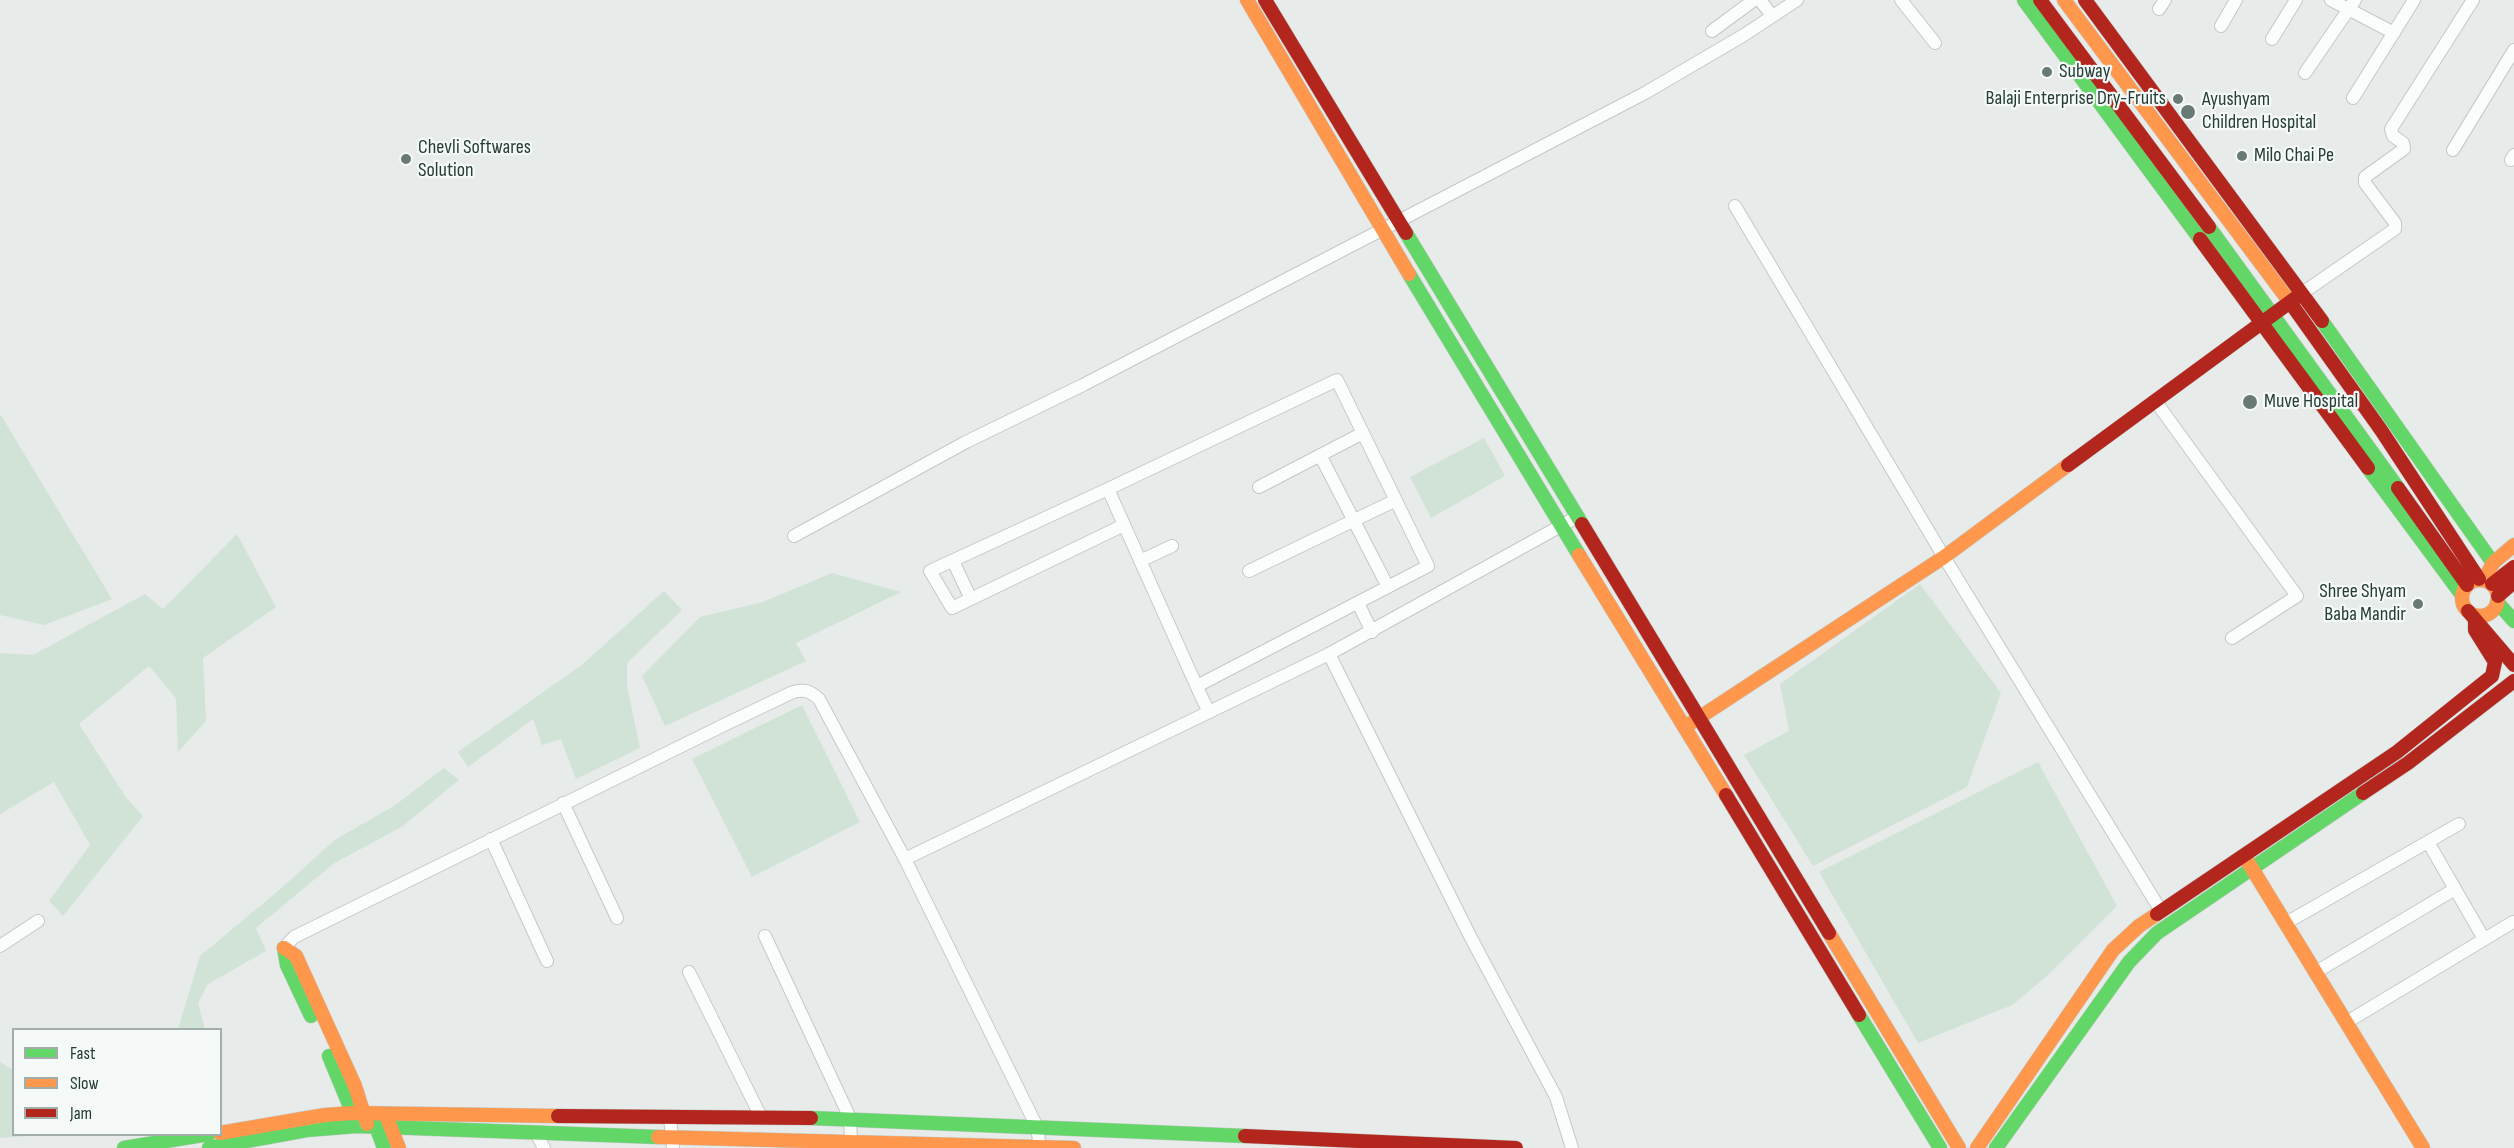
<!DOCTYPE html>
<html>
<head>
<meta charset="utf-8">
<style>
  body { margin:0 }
  #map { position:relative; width:2514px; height:1148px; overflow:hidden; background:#e7ebe9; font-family:"Sofia Sans Condensed",sans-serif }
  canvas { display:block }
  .legend { position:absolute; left:12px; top:1028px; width:210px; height:108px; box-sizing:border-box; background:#f5f9f7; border:2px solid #a2aeaa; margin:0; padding:8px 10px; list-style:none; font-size:18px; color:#253d36 }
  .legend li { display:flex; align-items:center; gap:12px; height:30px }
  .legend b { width:30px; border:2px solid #a2aeaa }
</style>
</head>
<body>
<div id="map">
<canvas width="2514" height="1148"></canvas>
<ul class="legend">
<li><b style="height:8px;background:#63d668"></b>Fast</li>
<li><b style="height:8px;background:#ff974d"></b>Slow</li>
<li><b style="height:8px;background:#b3261e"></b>Jam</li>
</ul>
</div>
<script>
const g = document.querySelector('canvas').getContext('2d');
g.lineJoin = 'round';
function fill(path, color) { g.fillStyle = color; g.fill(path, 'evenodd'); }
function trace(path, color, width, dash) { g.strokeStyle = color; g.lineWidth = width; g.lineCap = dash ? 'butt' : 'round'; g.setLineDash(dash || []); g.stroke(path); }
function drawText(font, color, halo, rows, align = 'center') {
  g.font = font + ' "Sofia Sans Condensed",sans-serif'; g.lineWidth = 4.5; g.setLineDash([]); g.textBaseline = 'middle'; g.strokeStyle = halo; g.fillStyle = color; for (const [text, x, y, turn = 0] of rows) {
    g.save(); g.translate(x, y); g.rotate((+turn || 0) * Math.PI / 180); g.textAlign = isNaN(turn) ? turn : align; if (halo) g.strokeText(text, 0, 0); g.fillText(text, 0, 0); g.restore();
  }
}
const green = new Path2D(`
  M0 414 112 599 44 625 0 615Z
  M1484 438 1505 476 1431 518 1410 477Z
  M237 534 276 607 203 658 206 721 178 752 176 698 149 666 79 724 127 799 143 816 63 916 49 901 90 845 54 782 0 814V653L33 655 145 594 163 609Z
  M832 573 901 592 796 643 806 661 665 726 642 676 700 617 763 602Z
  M1920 584 2001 693 1967 787 1813 866 1744 755 1789 731 1780 684Z
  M664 591 682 610 627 663V686L640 748 576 779 561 739 542 745 533 719 468 767 458 752 583 664Z
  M802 705 860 822 752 877 692 759Z
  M2038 762 2117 906 2048 975 2012 1005 1918 1043 1819 872Z
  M444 768 459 780 403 826 333 864 256 928 266 951 208 984 198 1003 205 1029H178L200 956 278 891 336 839 394 806Z
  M0 1062 13 1070 14 1134 42 1135 0 1138Z`);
const street = new Path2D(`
  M1760 0 1772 16
  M1901 0 1935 43
  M2331 0 2394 33
  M2159 9 2165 0
  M2221 26 2236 0
  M1712 31 1754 0
  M2272 39 2296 0
  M2305 73 2355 0
  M2353 98 2414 0
  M2453 150 2514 50
  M2511 160 2514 155
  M1735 206 1944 557 2161 911
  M2301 294 2395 229V223L2365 183V177L2404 149 2403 143 2393 136 2391 129 2473 0
  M2156 402 2297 596 2232 638
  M1320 455 1388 587
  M1259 487 1363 433
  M1108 489 930 571 952 608 1124 525
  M794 536 966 442 1083 385 1645 93 1744 35 1797 0
  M953 561 971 599
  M1140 561 1172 546
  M1249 571 1394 501
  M1358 603 1372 632
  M1329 654 1471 938 1556 1097 1572 1148
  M1197 686 1428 566 1337 380 1108 489 1201 696 1209 712
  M563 803 617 918
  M491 839 547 961
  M2428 842 2484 939
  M905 859 1329 654 1577 517
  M2286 923 2459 824
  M765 936 850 1118 851 1142
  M0 946 38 921
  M284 948 294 937 728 723 793 692C805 689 810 691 819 699L905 859 1037 1127 1040 1148
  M689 972 761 1117
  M2316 972 2455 889
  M2347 1022 2513 922
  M670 1118 673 1148
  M536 1133 544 1148`);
const fast = new Path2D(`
  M2024 0 2200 239
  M2209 227 2398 488
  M1406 233 1582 524
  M1409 274 1579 555
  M2322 321 2493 563
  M2368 468 2462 595
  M2497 602 2514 621
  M284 948 287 965 311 1016
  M1859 1015 1940 1148
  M329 1056 356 1121
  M373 1118 384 1148
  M811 1118 1245 1136
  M124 1148 209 1134
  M209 1148 307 1130 357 1126 658 1137
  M1996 1148 2129 962 2157 933 2363 793`);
const slow = new Path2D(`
  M1247 0 1409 274
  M2064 0 2292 305
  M1579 555 1726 795
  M2484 580 2493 563 2514 545
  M2462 598a18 18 0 1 1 36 0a18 18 0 1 1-36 0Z
  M1691 723 1944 557 2068 465
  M2248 862 2423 1148
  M1829 933 1959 1148
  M284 948 296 956 355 1086 367 1124
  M387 1118 399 1148
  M220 1133 325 1115 353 1113 558 1116
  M658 1137 1074 1148
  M1977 1148 2113 950 2139 926 2157 914`);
const jam = new Path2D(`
  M1265 0 1406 233
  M2040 0 2209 227
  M2085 0 2322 321
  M2200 239 2368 468
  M2292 305 2381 430 2479 579
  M2068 465 2301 294
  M2398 488 2467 585
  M1582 524 1829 933
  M2492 584 2514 567
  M2498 596 2514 582
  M2468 611 2514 665
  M2363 793 2408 763 2514 681
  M1726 795 1859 1015
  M2157 914 2397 752 2492 676 2495 662 2475 630V621
  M558 1116 811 1118
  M1245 1136 1516 1148`);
const markers = [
  [2047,72,6,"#697a75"],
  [2178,99,6,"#697a75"],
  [2188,112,8,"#697a75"],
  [2242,156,6,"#697a75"],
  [406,159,6,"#697a75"],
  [2250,402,8,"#697a75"],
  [2418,604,6,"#697a75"]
];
const poiNames = [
  ["Subway",2059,72],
  ["Balaji Enterprise Dry-Fruits",2166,99,"right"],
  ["Ayushyam",2202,100],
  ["Children Hospital",2202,123],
  ["Chevli Softwares",418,148],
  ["Solution",418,171],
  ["Milo Chai Pe",2254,156],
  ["Muve Hospital",2264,402],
  ["Shree Shyam",2406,592,"right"],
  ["Baba Mandir",2406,615,"right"]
];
fill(green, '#d1e3d6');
trace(street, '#c4c8c6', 14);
trace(fast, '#c3c9c6', 15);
trace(slow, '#c3c9c6', 15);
trace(jam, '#c3c9c6', 15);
trace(street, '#fbfcfc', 12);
trace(fast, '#63d668', 14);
trace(slow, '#ff974d', 14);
trace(jam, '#b3261e', 14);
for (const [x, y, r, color] of markers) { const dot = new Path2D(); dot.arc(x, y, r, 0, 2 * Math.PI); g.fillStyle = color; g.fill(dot); trace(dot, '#f5f9f7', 2); }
drawText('20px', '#253d36', '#f5f9f7', poiNames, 'left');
</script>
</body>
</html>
